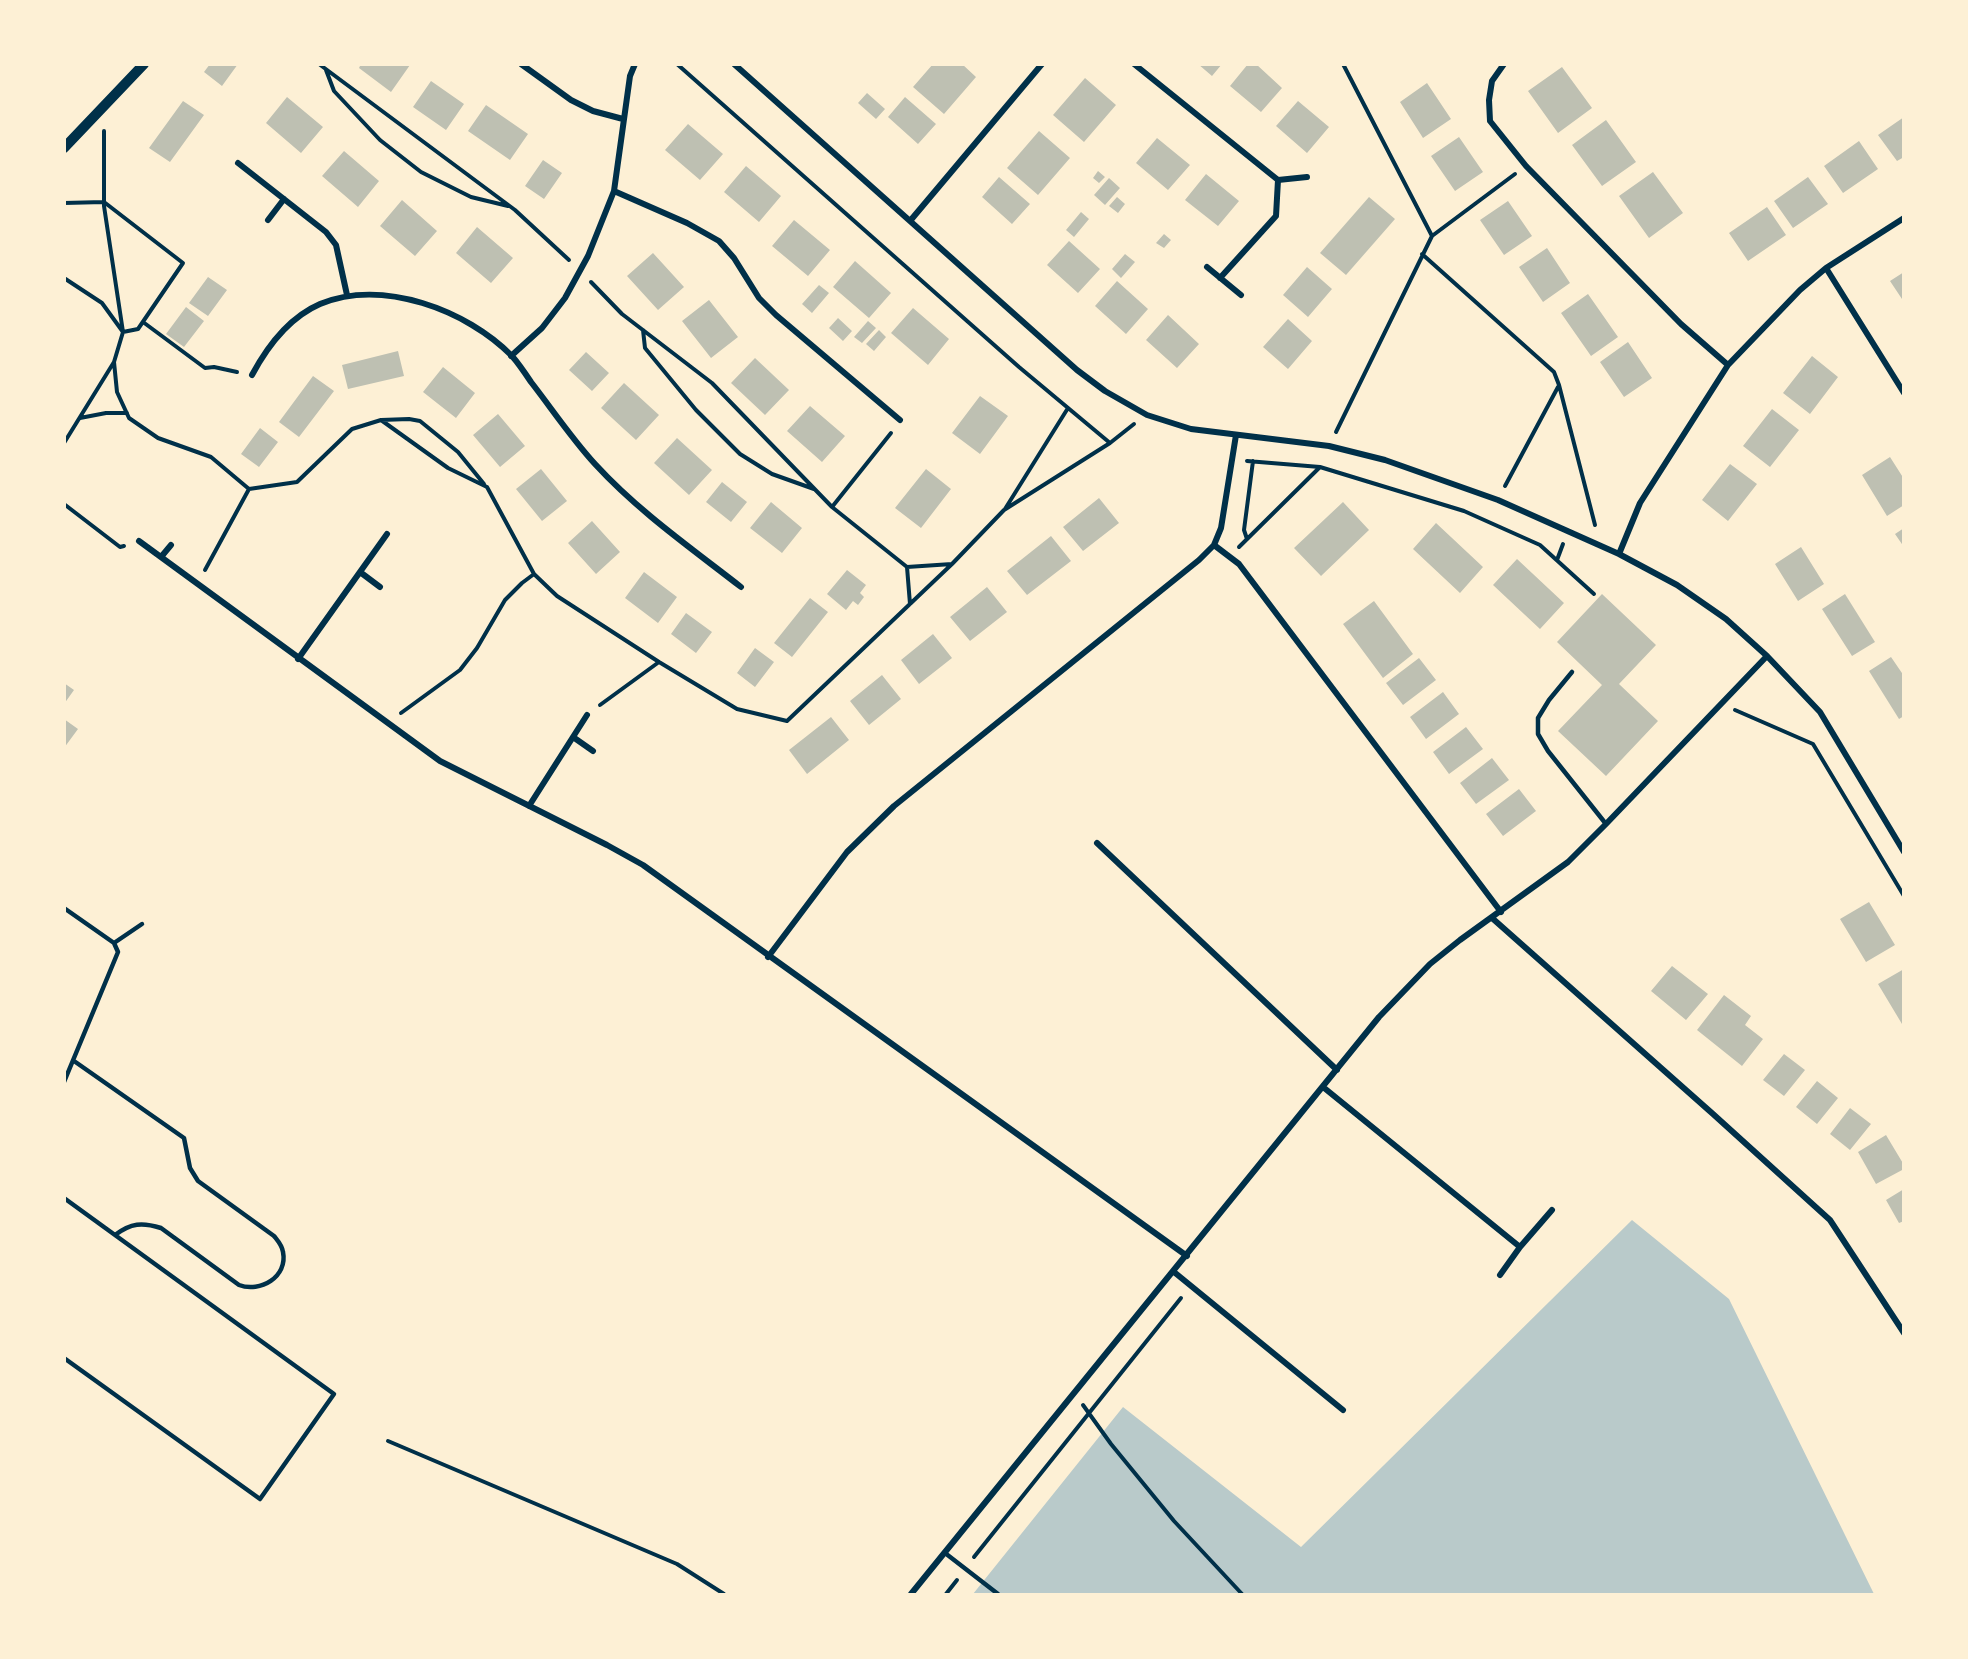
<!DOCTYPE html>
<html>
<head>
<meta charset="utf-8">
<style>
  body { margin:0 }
  #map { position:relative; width:1968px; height:1659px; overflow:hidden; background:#fdf0d5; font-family:"Nunito Sans",sans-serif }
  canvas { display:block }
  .frame { position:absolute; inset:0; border:66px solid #fdf0d5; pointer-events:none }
</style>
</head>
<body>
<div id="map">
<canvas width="1968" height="1659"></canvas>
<div class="frame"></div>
</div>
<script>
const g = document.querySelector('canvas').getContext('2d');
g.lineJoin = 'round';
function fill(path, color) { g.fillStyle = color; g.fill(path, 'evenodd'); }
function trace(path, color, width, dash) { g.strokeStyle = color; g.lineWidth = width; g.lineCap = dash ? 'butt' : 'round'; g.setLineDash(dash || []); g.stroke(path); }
const green = new Path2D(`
  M1632 1220 1729 1299 1874 1594H973L1123 1407 1301 1547Z`);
const building = new Path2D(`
  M210 64H238L222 86 204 72Z
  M361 64H408L410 65 391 92 359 68Z
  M933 64H962L976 77 944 114 913 87Z
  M1198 64H1222L1212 76Z
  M1248 64H1256L1282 88 1261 112 1230 86Z
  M1562 67 1592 108 1558 133 1528 91Z
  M1085 78 1116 105 1084 142 1053 115Z
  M431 81 464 104 446 130 413 107Z
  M1427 83 1451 119 1423 138 1400 102Z
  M867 93 885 109 876 119 858 103Z
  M287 97 323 127 301 153 266 123Z
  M905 97 936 124 918 144 888 117Z
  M183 101 204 115 170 162 149 148Z
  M1298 101 1329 127 1307 153 1276 126Z
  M486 105 528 134 510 160 468 131Z
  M1904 117V157L1897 161 1878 135Z
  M1606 120 1636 162 1602 186 1572 145Z
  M688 124 723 154 700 180 665 150Z
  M1039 131 1070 158 1038 195 1007 168Z
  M1459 137 1483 172 1455 191 1431 156Z
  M1157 138 1190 165 1168 190 1136 163Z
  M1859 141 1878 169 1843 193 1824 166Z
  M344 151 379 181 358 207 322 176Z
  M543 160 562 173 544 199 525 186Z
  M746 166 781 196 759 222 724 192Z
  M1098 171 1105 177 1099 183 1093 178Z
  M1653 172 1683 213 1649 238 1619 196Z
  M1206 174 1239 201 1218 226 1185 200Z
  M999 177 1030 204 1012 224 982 197Z
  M1808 177 1828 204 1793 228 1774 201Z
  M1109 178 1120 188 1105 205 1094 195Z
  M1117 197 1125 204 1118 213 1109 206Z
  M1369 197 1395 219 1346 275 1320 253Z
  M402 200 437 231 415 256 380 226Z
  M1508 201 1532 236 1504 255 1480 220Z
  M1767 207 1786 235 1748 261 1729 233Z
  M1081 212 1089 219 1074 237 1066 230Z
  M794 220 830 250 808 276 772 246Z
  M477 227 513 258 491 283 456 253Z
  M1164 234 1171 240 1164 248 1156 243Z
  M1069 241 1100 269 1078 293 1047 265Z
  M1547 248 1570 283 1543 302 1519 267Z
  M653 253 684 287 658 310 627 276Z
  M1125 254 1135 262 1121 278 1112 269Z
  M855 261 891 293 869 318 833 287Z
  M1307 267 1332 289 1308 317 1283 295Z
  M1904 272V302L1890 281Z
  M208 277 227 290 208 316 189 303Z
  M1117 281 1148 309 1126 334 1095 306Z
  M819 285 829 293 812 313 802 304Z
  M1588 294 1618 337 1591 356 1561 313Z
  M709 300 738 337 711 358 682 321Z
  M186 307 204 321 184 347 166 334Z
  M913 308 949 339 928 365 891 333Z
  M1168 315 1199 344 1177 368 1146 340Z
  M838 318 852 331 843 341 829 328Z
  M1288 319 1312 341 1288 369 1263 347Z
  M868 321 876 328 862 343 854 337Z
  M879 330 886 337 874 351 866 344Z
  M1628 342 1652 378 1624 397 1600 362Z
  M398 351 404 376 348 389 342 365Z
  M586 352 609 373 592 391 569 370Z
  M1812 356 1838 377 1810 414 1783 393Z
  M755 358 789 390 765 415 731 383Z
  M443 367 475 393 456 418 423 392Z
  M313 376 334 391 299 437 279 422Z
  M624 383 659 415 636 440 601 408Z
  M980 396 1008 416 980 454 952 433Z
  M810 406 845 436 822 462 787 431Z
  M1772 409 1799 430 1770 467 1743 446Z
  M498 414 525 446 500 467 473 435Z
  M260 428 278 442 259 467 241 454Z
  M677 438 712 470 689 495 654 463Z
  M1890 457 1904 479V505L1887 516 1862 475Z
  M1730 464 1757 484 1728 521 1702 500Z
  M541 469 567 501 542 521 516 489Z
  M926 469 951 489 921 528 895 508Z
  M722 482 747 502 731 522 706 502Z
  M1099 498 1119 523 1083 551 1063 527Z
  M771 502 802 528 782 553 750 528Z
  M1343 502 1369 530 1321 576 1294 548Z
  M592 521 620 552 596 574 568 543Z
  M1436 523 1483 567 1460 593 1413 549Z
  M1904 528V547L1895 534Z
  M1051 536 1071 561 1027 595 1007 571Z
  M1801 547 1824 584 1798 601 1775 564Z
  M1517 559 1564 603 1540 629 1493 585Z
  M847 570 866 585 860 593 864 597 858 605 853 601 846 610 827 594Z
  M644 572 677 597 658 623 625 598Z
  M987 587 1007 612 970 641 950 617Z
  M1602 594 1656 645 1619 684 1658 721 1606 776 1558 731 1602 685 1557 642Z
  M1845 594 1875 642 1852 656 1822 609Z
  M810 598 828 612 792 657 774 643Z
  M1374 601 1413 654 1383 678 1343 624Z
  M686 613 712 632 696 653 671 634Z
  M933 634 952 658 919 684 901 660Z
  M755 648 774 662 755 687 737 673Z
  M1891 657 1904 676V716L1899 719 1869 671Z
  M1419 658 1436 680 1403 705 1386 683Z
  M882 675 901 699 869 725 850 701Z
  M64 683 74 690 64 704Z
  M1443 692 1459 714 1426 739 1410 717Z
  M831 717 849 740 807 774 789 750Z
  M64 719 78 729 64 748Z
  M1466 727 1483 749 1449 774 1433 752Z
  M1492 758 1509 780 1476 804 1460 783Z
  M1519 789 1536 811 1503 836 1486 814Z
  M1869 902 1895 945 1866 962 1840 919Z
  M1672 966 1708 994 1686 1020 1651 991Z
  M1904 969V1023L1902 1024 1878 984Z
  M1724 995 1751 1016 1745 1025 1763 1039 1742 1066 1697 1030Z
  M1784 1054 1805 1070 1784 1096 1763 1080Z
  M1817 1081 1838 1098 1817 1124 1796 1107Z
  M1850 1108 1871 1124 1850 1150 1830 1134Z
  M1886 1135 1904 1165V1169L1876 1184 1858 1152Z
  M1904 1189V1221L1899 1223 1886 1200Z`);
const path = new Path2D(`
  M319 64 515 210 569 260
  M677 64 1019 367 1110 443
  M1343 64 1432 236
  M326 70 334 91 380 140 421 172 471 197 508 206
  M64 203 104 202 183 263 138 329 123 332 102 303 64 278
  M1422 254 1554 372 1559 385 1595 525
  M591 282 622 314 712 383 832 507 907 567 952 564
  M143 322 205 368 214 367 237 372
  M643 330 645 348 696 410 740 454 772 474 814 489
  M114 362 117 392 129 418 158 438 211 457 249 489 297 482 352 429 381 420 448 468 487 487 534 574 557 596 659 662 737 709 787 721 952 564 1004 510 1110 443 1134 424
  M80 418 106 413H127
  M381 420 409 419 420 421 458 452 484 484
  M1336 432 1432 236 1515 174
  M64 443 114 362 123 332 104 206V131
  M1247 461 1320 467 1464 511 1540 545 1594 594
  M1505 486 1558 387
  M64 504 120 547 124 546
  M832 507 891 433
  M1005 509 1068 408
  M1247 539 1244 530 1253 461
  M1239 547 1319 468
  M1557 560 1563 544
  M907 567 910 604
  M205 570 249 489
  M600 705 659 662
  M1735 710 1813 744 1904 896
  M401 713 460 670 477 648 505 600 522 583 534 574
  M1083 1405 1111 1444 1174 1521 1242 1594
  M388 1441 677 1564 724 1594
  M974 1557 1181 1298
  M946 1594 957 1580`);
const service = new Path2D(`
  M1572 672 1549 700 1538 718V734L1548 751 1606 824
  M64 908 114 943 142 924
  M74 1061 184 1138 190 1168 198 1181 274 1236C278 1241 282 1245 283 1252 288 1277 260 1293 239 1285L161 1228C142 1222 131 1223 115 1235
  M64 1082 118 952 114 943
  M64 1198 334 1394 260 1499 64 1358
  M945 1553 998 1594`);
const minor = new Path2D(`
  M521 64 571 100 593 111 623 119
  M734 64 1077 370 1105 391 1147 415 1191 429 1329 446 1385 460 1498 500 1619 554 1677 585 1726 619 1767 656 1820 712 1904 852
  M1134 64 1278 180 1276 216 1220 278
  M1504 64 1492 81 1489 100 1490 121 1526 166 1681 324 1728 365
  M238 163 326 232 336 245 347 295
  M1278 180 1307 177
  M614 191 687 223 719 241 734 258 759 298 776 315 900 420
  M268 220 284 199
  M910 221 1042 64
  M1207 267 1241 295
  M1826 268 1904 393
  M511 356 542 328 565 298 588 256 614 191 630 76 635 64
  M252 375C267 347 290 317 320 304 382 278 467 310 512 356 519 364 525 373 531 382 552 409 572 439 595 464 638 511 691 548 741 587
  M1236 435 1221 528 1214 545 1239 564 1501 912
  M139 541 440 761 607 845 643 865 1187 1256
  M1619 554 1640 503 1728 365 1800 290 1826 268 1904 218
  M161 557 171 545
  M360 572 380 587
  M298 659 387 534
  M573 737 593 751
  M529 806 587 715
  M1097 843 1337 1070
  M1492 918 1713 1114 1830 1220 1904 1333
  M768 957 847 852 894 806 1199 560 1214 545
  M1323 1087 1520 1247
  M1174 1272 1343 1410
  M1500 1275 1520 1247 1552 1210
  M911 1594 1379 1017 1430 964 1460 940 1568 862 1606 824 1767 656`);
const tertiary = new Path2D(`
  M64 148 144 64`);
fill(green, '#b9caca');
fill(building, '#bec0b2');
trace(path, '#003049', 4);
trace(service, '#003049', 4.5);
trace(minor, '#003049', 6);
trace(tertiary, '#003049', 10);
</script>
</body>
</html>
